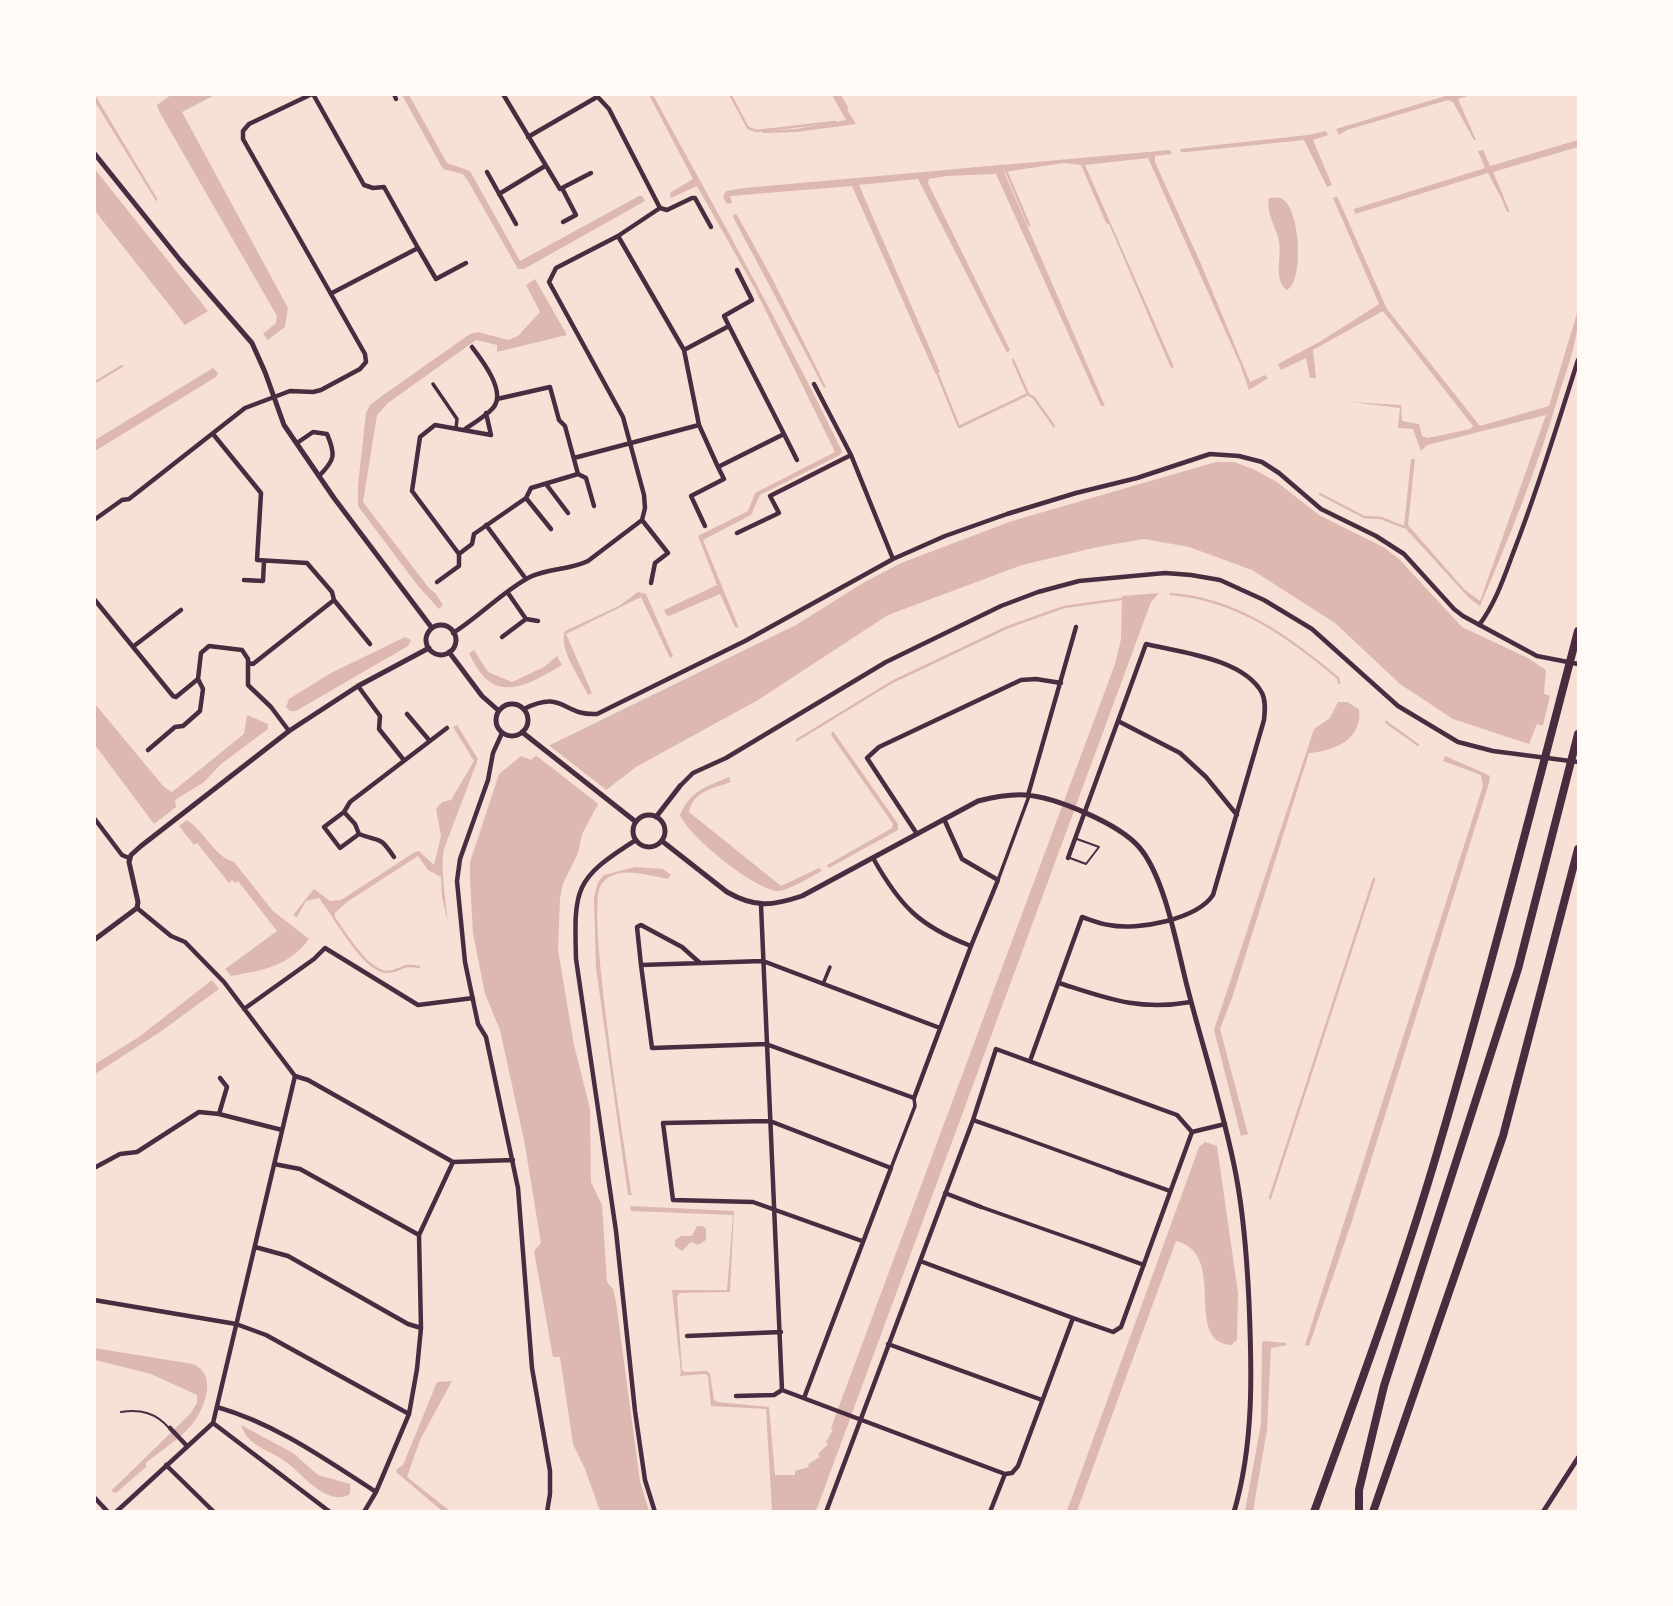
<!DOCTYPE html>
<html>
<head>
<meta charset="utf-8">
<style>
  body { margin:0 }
  #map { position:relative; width:1673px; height:1606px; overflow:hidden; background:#f7e1d7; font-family:"Roboto Condensed",sans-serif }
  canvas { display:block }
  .frame { position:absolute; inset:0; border:96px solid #fffaf5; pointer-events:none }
</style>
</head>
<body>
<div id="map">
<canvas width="1673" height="1606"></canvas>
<div class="frame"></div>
</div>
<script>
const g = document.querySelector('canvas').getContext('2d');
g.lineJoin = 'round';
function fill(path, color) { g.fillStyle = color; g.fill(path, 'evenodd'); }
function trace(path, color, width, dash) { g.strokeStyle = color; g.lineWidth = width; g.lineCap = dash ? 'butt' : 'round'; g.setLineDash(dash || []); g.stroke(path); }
const water = new Path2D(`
  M1452 94 1471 95 1458 99 1476 140H1474L1453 102 1448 100 1347 130 1339 135 1336 129Z
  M95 95 158 200 156 201 95 102Z
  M171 95H215L182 112 288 308 285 327 268 340 263 334 276 323 277 316 160 113 157 105Z
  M402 95H409L447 163 470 171 520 261 639 196H642L645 201 524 269H518L468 181 463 174 443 169Z
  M649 95H653C718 213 783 330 842 451L840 455 760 495 751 515 703 540 739 628 735 627 720 594 669 616 666 615 664 610 717 585 698 536 748 511 755 493 835 452 755 289 697 186 671 198 670 193 693 179Z
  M832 95H838L856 124 797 132 763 133 762 131 796 129 846 120Z
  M1326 131 1328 135 1313 140 1332 185 1327 187 1304 140 1187 152H1181L1180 149 1308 135Z
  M1578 140V147L1493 172 1503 195 1500 196 1488 173 1355 214 1354 209 1485 168 1478 151 1483 150 1490 166Z
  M1170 150 1172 154 1155 156V162L1201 264 1250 382 1265 375 1268 378 1249 390 1240 364 1148 158 1085 165 1174 367 1171 368 1109 224 1106 223 1081 165 1064 163 1004 172 1105 406H1101L996 174 946 176 929 179 928 183 1010 350 1007 353 918 179 859 185 940 372 935 373 852 186 730 196 732 203 727 204 723 197 726 191 744 188Z
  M94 168 208 311 185 325 95 211Z
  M1337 196 1387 309 1480 426 1549 406 1578 310C1579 339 1568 366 1559 394 1538 466 1510 536 1480 606L1469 598 1404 527 1411 459H1415L1408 525 1464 589 1480 601 1546 415 1427 445 1421 451 1413 429 1398 428 1400 408 1351 402 1401 405 1402 421 1419 424 1422 436 1428 438 1470 429 1473 426 1383 311 1313 350 1316 378H1310L1306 358 1281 370 1278 364 1321 341 1379 304 1333 198Z
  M1269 198C1273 198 1277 197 1280 198 1300 203 1305 281 1287 290 1273 280 1282 257 1279 241 1276 226 1266 215 1269 198Z
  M734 214 737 215 772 278 826 387 824 388 733 217Z
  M535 279 567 335 497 352V345L476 340 388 403 377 415 363 502 429 588 436 594 443 605 439 609 418 586 358 506V485L366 413 370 405 379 398 470 334 478 332 508 340 518 336 540 312 526 285Z
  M213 368 218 373 216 377 95 451V440Z
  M1216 462H1234L1253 469 1277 482 1319 515 1385 548 1400 560 1462 627 1528 658 1546 670 1544 694 1565 700 1578 734 1537 724 1529 744 1453 719 1400 684 1335 623 1252 570 1189 547 1144 539 1098 547 1022 565 888 615 758 700 636 767 605 791 582 834 578 853 563 884 560 899 558 950 574 1045 590 1109 591 1182 602 1205 607 1282 613 1289 616 1302 640 1481 649 1511H600L585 1469 573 1444 560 1357H553L534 1251 541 1243 524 1140 500 1030 485 994 473 933 470 879V862L499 774 521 756 531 760 548 746 796 625 863 583 901 563 1012 521Z
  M638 592 646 594 673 656 670 658 641 597 566 634 592 693 588 695C580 678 558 648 565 631L619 606Z
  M1159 593 1151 602 816 1511H772L766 1409 711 1406 708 1376 705 1374 679 1376 681 1373 672 1290H727L733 1215 631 1211 630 1206 734 1211 730 1292 680 1293 677 1296 682 1370 685 1372 707 1371 710 1374 714 1400 717 1402 769 1407 775 1475H795V1471L809 1467 808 1464 820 1457 818 1454 828 1444 826 1442 833 1430 831 1428 835 1417 1115 664 1121 639 1122 596Z
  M405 637 411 640 408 646 296 711H290L286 707 289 699 331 673Z
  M474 650 488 672 512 682 544 667 557 656 562 665C539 678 508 700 485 678 478 671 474 662 469 654Z
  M1338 702H1347L1359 709C1363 739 1335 751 1309 753L1232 998 1220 1029 1248 1134 1241 1136 1214 1030 1314 729 1330 718Z
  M95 704 164 787 172 792 244 734 247 715 268 724V729L221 764 204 782 175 800 176 807 154 824 95 745Z
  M457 725 478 759 444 849C440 868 446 902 448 923L442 897 441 877 428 870 418 856 347 902 335 913 334 919 319 898 306 901 297 917 293 915 314 889 330 901 341 900 415 852 419 851 434 865 441 836 436 809 442 802 451 800 474 761 453 727Z
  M833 731 898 824V830L829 868 827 865 892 828 893 824 831 735Z
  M1445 756 1484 773 1490 776 1489 783 1352 1221 1309 1346 1305 1345 1483 786 1481 775 1443 761Z
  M729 777 731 782C714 788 693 791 689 812L781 886 819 868 822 871C812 876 788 891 778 891 755 890 688 836 680 815 691 790 706 787 729 777Z
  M187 820C204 831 215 857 234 862L273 911 309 939C288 967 263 970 231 976L225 969 277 931 238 881 235 883 232 880 229 883 197 843 194 845 179 826Z
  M635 867 663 869 671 875 667 879C647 875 615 864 601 885 585 910 626 1151 632 1195H628L596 968 594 898 598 882 604 875Z
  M212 980 219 989 160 1032 95 1074V1064L139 1037Z
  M1205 1142 1217 1146 1238 1293 1237 1340 1231 1345C1182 1341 1229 1254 1176 1241L1077 1511H1067L1199 1147Z
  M697 1226H703L706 1229V1240L698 1245 691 1242 682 1251 675 1246V1240L681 1236H692Z
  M1265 1341 1286 1343 1287 1345 1271 1348 1267 1430 1253 1511H1245L1261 1424 1262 1342Z
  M94 1348 193 1364C219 1375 204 1411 190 1427 178 1440 160 1451 146 1463V1467L116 1493 111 1491 190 1414 197 1403V1395L151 1374 95 1360Z
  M452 1381 420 1440 407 1477 450 1511H442L396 1472 397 1469 403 1465 437 1382Z
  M241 1425 293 1453 318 1475 350 1484V1494C327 1508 302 1473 286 1462 269 1449 248 1447 241 1425Z`);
const pier = new Path2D(`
  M1568 691 1578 694V738L1542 729 1551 692 1563 696Z
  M546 743 609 792 601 806 533 753Z`);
const stream = new Path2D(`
  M730 94 748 128 757 131 835 122
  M839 94 847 108
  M960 170 1004 166 1029 225
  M1501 194 1508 211
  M1013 360 1028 394 1034 398 1054 426
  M936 370 959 427 1028 394
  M94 383 122 366
  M1320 494 1364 517 1381 518 1404 527
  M1171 594C1237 599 1289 637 1338 678L1339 683
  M1386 722 1418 745
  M797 740 892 682 1008 627 1064 607 1122 599
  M334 918C345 933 367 971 387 972 401 972 400 963 419 967
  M1270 1198 1374 879`);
const service = new Path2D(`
  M1070 858 1086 864 1099 847 1077 839
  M121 1412C141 1409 156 1413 169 1428`);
const pedestrian = new Path2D(`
  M433 384 457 419 456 428
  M998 880 1029 796
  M823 984 830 967
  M1007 1132 1117 1172
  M891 1168 915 1106 914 1098
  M981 1207 1092 1246`);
const minor = new Path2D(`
  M313 94 364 185 373 188 384 187 418 248
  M394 94 396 99
  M503 94 560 189 591 173
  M595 94 609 109 660 208
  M528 137 597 97
  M487 172 516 224
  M562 188 576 215 563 222
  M499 194 545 166
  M618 236 684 350 729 326 724 316 752 300 737 270
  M332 293 418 248 436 279 466 263
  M684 350 699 425
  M814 384 851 455 893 559
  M497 399 550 387 559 420 565 426 578 474 586 478 594 506
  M465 429C474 423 486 416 493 408 507 392 482 360 472 347
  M213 434 261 493 257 560 307 563 332 592 334 600 370 644
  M784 434 797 460
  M297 443 313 432 327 434C336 455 335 460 319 476
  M574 458 699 425 718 467 784 434 729 326
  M546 484 568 513
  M526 498 551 529
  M94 520 122 500 129 499 245 408 290 391 313 392 321 390 360 369 366 362 365 354 243 139V131L249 124 312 94
  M642 520 668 553 655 563 651 583
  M486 525 526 579
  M705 526 691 496 724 479 718 467
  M737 533 779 513 770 496 851 455
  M459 554 412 491 420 437 435 425 491 435 486 413
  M244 580 263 581 264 561
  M437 582 459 566V554L472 544 474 534 526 498 531 488 578 474
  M94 599 173 696 176 697 198 679
  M526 619 538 621
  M1479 625C1496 603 1505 574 1515 548 1539 486 1558 423 1578 360
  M453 633C479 617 503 591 530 577 549 568 570 570 588 561L642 520 645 508 644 495 623 417 549 282 556 268 618 236 660 208 667 210 692 198H695L711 227
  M502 637 526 619 508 593
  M134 646 181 610
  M248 663 253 664 334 600
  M358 686 380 716 379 729 403 759
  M524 709C564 689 562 716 597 714L745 641 893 559 945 536 1007 514 1076 493 1137 478 1210 454 1239 456 1262 462 1279 473 1321 509 1376 536 1404 554 1454 609 1463 616 1537 656 1578 664
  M407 714 429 740
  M1118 721 1180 753 1206 777 1237 815
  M502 733 493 753 488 780 460 859 457 881 465 962 478 1024 486 1037 518 1188 532 1368 550 1471V1494L547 1512
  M148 750 175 727 183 726 200 711 203 689 198 679 201 653 209 646 242 650 248 659V685L271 707 289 731
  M680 786 693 773 726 758 886 662 1001 606 1038 592 1079 581 1165 573 1191 575 1220 580 1264 600 1312 629 1398 706 1458 742 1493 751 1578 762
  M1028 795 1076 627
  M344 812 355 824 359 834C382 843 379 835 394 857
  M94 818 122 855 129 858
  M359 834 340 848 324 827 344 812 350 802 447 728
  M917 834 867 758 879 747 1021 680 1036 679 1061 683
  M636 840C574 879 574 888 576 959L616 1231 635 1411 645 1480 655 1512
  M873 858C900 906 919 926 971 946
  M761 905 782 1390 1005 1474 1012 1473 1018 1466 1073 1318 1113 1332 1121 1327 1192 1132
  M137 908 171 936 185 942 224 982 295 1076 308 1080 453 1162 513 1160
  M641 965 637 927 641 925 682 947 700 963
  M1059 983C1109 999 1138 1011 1191 1002
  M244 1009 314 959 325 948 418 1005 473 998
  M940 1028 763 961 641 965 652 1048 766 1044 914 1098 971 946 998 880 962 859 944 819
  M1030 1061 1082 917C1091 920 1100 924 1109 925 1138 931 1197 919 1213 895L1264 720C1265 711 1266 701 1262 693 1244 659 1180 652 1146 644L1068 858
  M219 1114 227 1087 220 1078
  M973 1120 1007 1132
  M1192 1132 1225 1124
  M274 1164 300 1169 419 1235
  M94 1168 120 1154 137 1152 199 1112 219 1114 282 1130
  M1117 1172 1170 1191
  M945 1193 981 1207
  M1092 1246 1144 1265
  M255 1247 288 1256 408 1324 421 1328
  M920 1261 1073 1318
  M94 1300 236 1324 266 1335 409 1414
  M687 1336 781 1332
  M888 1344 1042 1400
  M736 1396 774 1395 782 1390
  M804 1398 891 1168 770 1121 663 1123 673 1200 753 1202 862 1241
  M217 1407C276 1424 325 1459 376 1492
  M213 1423 330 1512
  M170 1428 187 1446
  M166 1465 214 1512
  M94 1497 108 1512
  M116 1512 213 1423 295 1076
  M364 1512 376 1492 409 1414 417 1369 421 1328 419 1235 453 1162
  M826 1512 973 1120 996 1049 1177 1115 1192 1132
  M990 1512 1005 1474`);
const tertiary = new Path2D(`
  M94 153 180 260 252 343 265 372 284 425 334 498 432 628
  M426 640a15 15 0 1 1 30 0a15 15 0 1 1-30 0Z
  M449 652 482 696 499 711
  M496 720a16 16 0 1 1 32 0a16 16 0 1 1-32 0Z
  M522 732 636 822
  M633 831a16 16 0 1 1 32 0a16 16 0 1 1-32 0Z
  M656 817 680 786
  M662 841 727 892C755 908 772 906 802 896L978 801C994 797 1009 794 1025 795 1056 797 1119 824 1139 847 1165 877 1177 947 1187 986 1203 1049 1224 1111 1236 1175 1244 1217 1247 1259 1249 1302 1252 1372 1254 1444 1234 1512
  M94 940 137 908 138 902 129 862 131 855 141 846 289 731 358 686 429 648
  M1543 1512 1578 1458`);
const motorway = new Path2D(`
  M1314 1512C1358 1391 1403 1270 1439 1146 1489 976 1533 803 1578 631
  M1359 1512V1490L1384 1386 1518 969 1578 734
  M1373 1512 1503 1136 1578 849`);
fill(water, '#dcb8b0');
fill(pier, '#f7e1d7');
trace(stream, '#dcb8b0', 2.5);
trace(service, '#4a2c40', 2);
trace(pedestrian, '#4a2c40', 3.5);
trace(minor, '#4a2c40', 4.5);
trace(tertiary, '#4a2c40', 5);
trace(motorway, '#4a2c40', 8);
</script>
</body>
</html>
